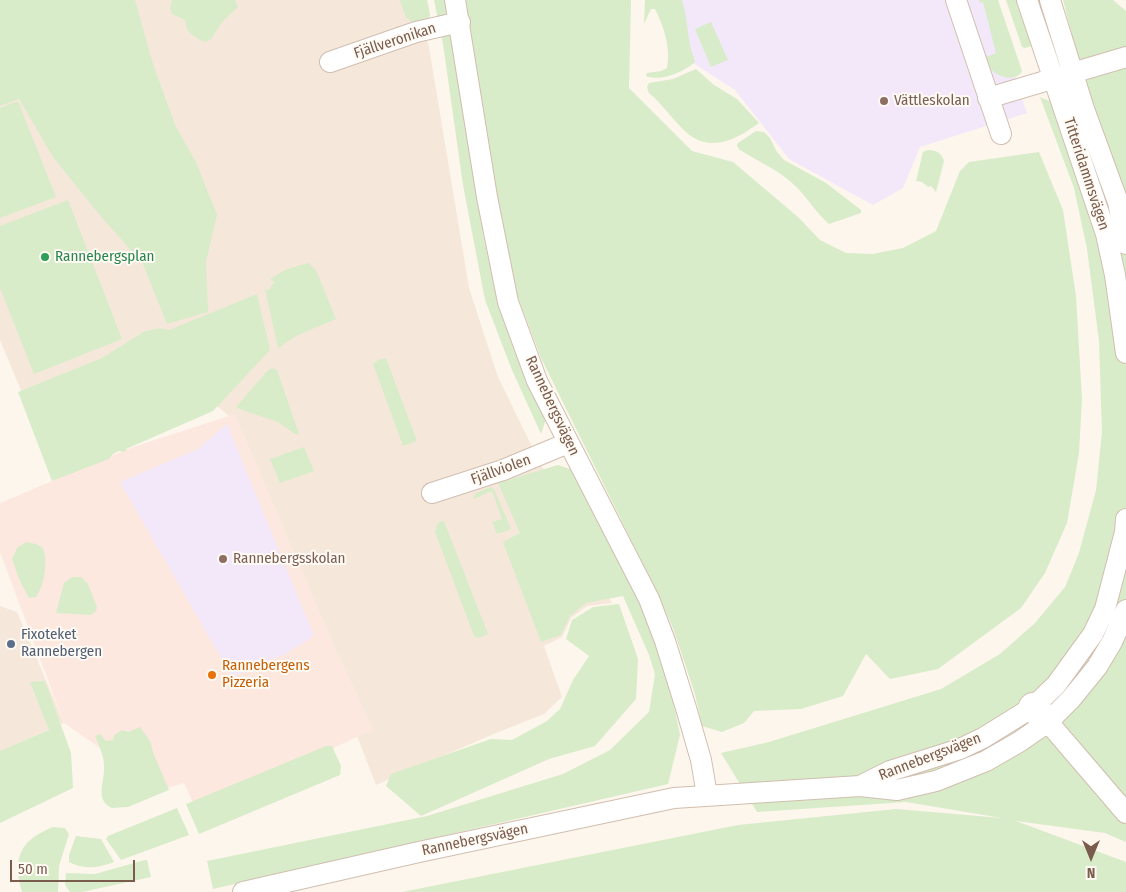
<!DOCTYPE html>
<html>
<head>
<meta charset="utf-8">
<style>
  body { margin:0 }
  #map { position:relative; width:1126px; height:892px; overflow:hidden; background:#fdf6ec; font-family:"Fira Sans Condensed",sans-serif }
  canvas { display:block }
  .north { position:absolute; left:1066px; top:832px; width:50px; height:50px; -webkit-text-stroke:4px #fffaf3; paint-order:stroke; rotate:180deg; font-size:14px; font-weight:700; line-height:20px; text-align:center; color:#7a5c4d }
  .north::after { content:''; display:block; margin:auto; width:18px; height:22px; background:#7a5c4d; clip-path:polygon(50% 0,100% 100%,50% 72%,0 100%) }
  .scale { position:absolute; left:10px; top:860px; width:125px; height:22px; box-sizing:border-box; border:2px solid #7a5c4d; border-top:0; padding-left:6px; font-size:15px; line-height:18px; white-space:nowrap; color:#7a5c4d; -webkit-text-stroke:4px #fffaf3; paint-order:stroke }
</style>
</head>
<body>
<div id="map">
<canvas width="1126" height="892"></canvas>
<div class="north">N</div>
<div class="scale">50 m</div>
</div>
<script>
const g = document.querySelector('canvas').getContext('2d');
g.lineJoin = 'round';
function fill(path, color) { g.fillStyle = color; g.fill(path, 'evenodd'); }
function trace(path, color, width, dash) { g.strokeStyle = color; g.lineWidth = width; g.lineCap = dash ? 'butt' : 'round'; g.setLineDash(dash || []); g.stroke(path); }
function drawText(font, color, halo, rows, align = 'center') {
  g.font = font + ' "Fira Sans Condensed",sans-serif'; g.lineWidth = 4; g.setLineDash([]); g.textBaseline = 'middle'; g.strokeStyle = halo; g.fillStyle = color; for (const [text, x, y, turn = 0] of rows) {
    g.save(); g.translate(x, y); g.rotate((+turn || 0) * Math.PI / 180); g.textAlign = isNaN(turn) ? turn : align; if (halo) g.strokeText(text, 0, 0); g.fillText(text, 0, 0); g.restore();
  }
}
const residential = new Path2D(`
  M0 0H416L429 47 469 288 498 377 578 541 612 603 587 606 571 618 562 637 544 646 562 697 544 714 496 733 376 785 235 421 207 398 49 458 0 340Z
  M0 606 17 612 64 723 0 752Z`);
const commercial = new Path2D(`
  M235 414 330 636 373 730 291 767 195 807 184 783 160 790 64 723 0 552V503L133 447Z`);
const education = new Path2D(`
  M671 0H990L1027 113 920 147 903 188 873 205 789 159 735 90 685 58Z
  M227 424 314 636 285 654 232 677 120 482 198 449Z`);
const green = new Path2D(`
  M0 0H135L153 64 176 127 196 162 217 215 206 262 208 312 167 324 143 264 98 213 53 157 19 99 0 106Z
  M172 0H235L238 7 222 22 212 38 206 42C200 40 190 35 187 29 186 26 186 23 185 20L172 14 170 8Z
  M400 0H427L430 14 429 19C406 25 407 21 400 0Z
  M434 0H446L484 239 495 288 506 326 546 419 541 434 512 370 485 300 463 185 443 44Z
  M462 0H631L629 88 692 151 733 162 798 217 820 240 846 253 872 254 903 248 936 231 960 171 969 162 1039 152 1063 210 1076 296 1082 399 1079 453 1067 523 1045 573 1021 608 938 669 890 679 866 654 843 696 801 709 754 711 744 723 722 732 702 726 695 694 673 628 654 586 541 358 497 242Z
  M645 0H682C687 16 687 29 690 45 691 51 694 56 695 62 684 72 661 82 646 76L647 73 661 71 667 68C671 48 664 27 655 9H651L644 24Z
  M979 0H998L1022 71C1017 82 998 78 991 69 989 66 988 61 986 57L996 53 983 2 980 3Z
  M1006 0H1019L1035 45 1025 48 1022 47Z
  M1063 0H1113L1126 11V842L1105 833 1016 821 1126 862V892H402L738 825 896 809 1002 818 906 802 757 812 721 753 769 742 941 689 1000 654 1035 623 1065 587 1079 553 1096 490 1102 432 1099 341 1087 249 1074 188 1040 97 1054 103 1087 93Z
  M711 22 728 60 711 67 695 29Z
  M696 69 714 85 737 99 759 123C741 136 717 151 694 138 680 130 663 104 649 93L647 87 649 83 673 79Z
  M18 101 56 197 0 218V108Z
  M756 131 764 132 770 138 777 152 784 160 826 183 861 210V213L829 224C815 212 806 195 792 183 777 169 757 161 740 150L737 146 738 143Z
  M928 150C936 150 942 153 944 161L936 192 931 186 928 187 922 182 916 181 923 152Z
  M68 200 122 339 34 374 0 288V226Z
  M308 263 316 270 336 319 296 336 278 348 265 289 269 290 274 282 270 279 287 269Z
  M257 294 270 350 213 411 126 449 125 452 119 451 113 454 109 459 52 481 18 392 102 358 145 331 160 328 169 330Z
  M386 358 417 441 403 446 373 364 378 360Z
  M272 368 277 370 299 434H295L278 422 237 408V406L267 371Z
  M304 447 314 471 280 483 270 459Z
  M558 465 570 469 623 567 654 637 674 705 680 735 668 784 213 889 207 861 427 816 563 774 610 750 649 712 655 674 649 655 623 596 586 603 570 616 561 635 541 642 503 542 520 533 498 483Z
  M490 487 494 489 511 529 497 534 492 522 502 519 492 491 474 499 473 498 476 493Z
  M442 521H444L488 634 478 638 474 636 435 532 437 524Z
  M26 542 36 544 43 548C48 562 45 584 36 597L29 598 19 579 12 559 17 548Z
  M72 577H81L88 584 97 607 96 611 91 615 56 613 64 583Z
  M619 604 638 659 636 699 595 746 549 759 421 816 386 786 391 774 491 739 512 740 547 721 560 709 573 680 589 656 566 639 572 620 593 607Z
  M45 681 71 753 73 788 0 823V751L49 730 30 682Z
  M140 727 150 741 154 755 169 790 128 807 112 808C94 800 105 782 104 766 104 756 99 746 95 736L100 734 106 741 113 740 114 735 122 730 128 732Z
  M326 746H332L341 766 340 775 199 834 186 804Z
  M177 808 189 835 121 860 106 839 108 836Z
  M53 827 65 828 69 834 59 866 58 892H22C12 858 20 840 53 827Z
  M76 836 101 839 114 862C98 868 85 870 69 862V855Z
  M145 860H147L151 877 82 892H70L65 885 66 873 95 874Z`);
const street = new Path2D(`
  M455 0 487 197 508 302 537 381 649 599 665 641 686 708 701 760 707 795
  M956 0 1001 134
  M1027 0 1106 234 1115 275 1126 353
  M1050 0 1084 109 1118 202 1126 244
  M330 62 416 32 460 22
  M988 98 1126 57
  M432 493 503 470 568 443
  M1048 722 1126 813
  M860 786 890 771 960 749 983 738 1033 707 1056 685 1093 634 1105 609 1125 532 1126 519
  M243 892 419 852 674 798 860 786 897 790 936 781 986 761 1019 742 1048 722 1071 699 1097 667 1112 642 1126 610`);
const secondary = new Path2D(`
  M1033 707 1048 722`);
const markers = [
  [884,101,5,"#8d6e63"],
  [45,257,5,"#2e9e5b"],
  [223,559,5,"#8d6e63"],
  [11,644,5,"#5c6f8a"],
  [212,675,5,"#e8710a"]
];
const streetNames = [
  ["Fjällveronikan",395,41,-18],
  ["Titteridammsvägen",1086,174,72],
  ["Rannebergsvägen",552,406,65],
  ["Fjällviolen",501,470,-20],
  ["Rannebergsvägen",930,757,-21],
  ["Rannebergsvägen",475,840,-12]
];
const educationNames = [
  ["Vättleskolan",894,101],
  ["Rannebergsskolan",233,559]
];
const leisureNames = [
  ["Rannebergsplan",55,257]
];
const serviceNames = [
  ["Fixoteket",21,635],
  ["Rannebergen",21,652]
];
const foodNames = [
  ["Rannebergens",222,666],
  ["Pizzeria",222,683]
];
fill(residential, '#f5e8da');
fill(commercial, '#fde8e0');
fill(education, '#f3e8fa');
fill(green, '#d8ecc9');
trace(street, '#d1beb0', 22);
trace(secondary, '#d6c0b0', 30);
trace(street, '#fff', 20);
trace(secondary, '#fff', 28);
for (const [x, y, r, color] of markers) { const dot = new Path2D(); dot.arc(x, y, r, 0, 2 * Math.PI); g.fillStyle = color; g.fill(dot); trace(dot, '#fffaf3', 2); }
drawText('15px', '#7a5c4d', '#fffaf3', streetNames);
drawText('15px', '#785e54', '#fffaf3', educationNames, 'left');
drawText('15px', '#27864d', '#fffaf3', leisureNames, 'left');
drawText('15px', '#4e5e75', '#fffaf3', serviceNames, 'left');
drawText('15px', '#c56008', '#fffaf3', foodNames, 'left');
</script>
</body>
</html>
